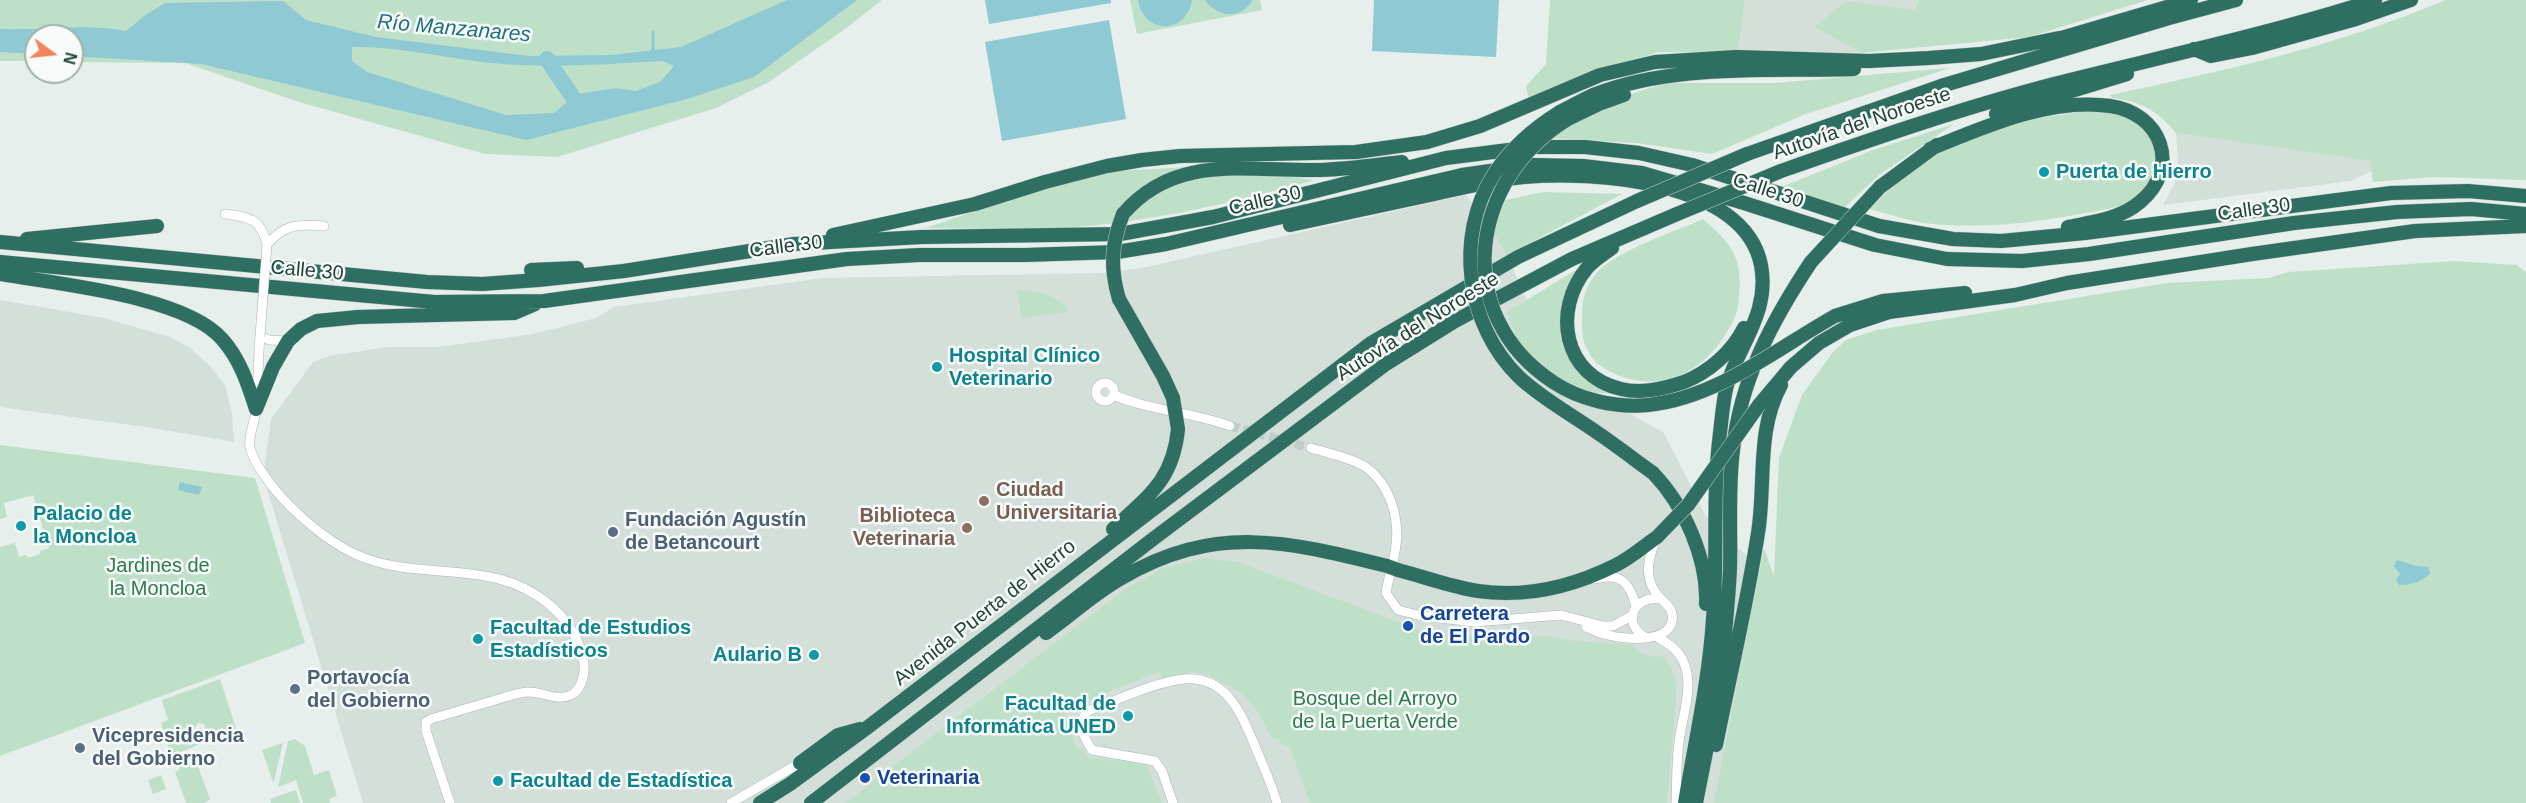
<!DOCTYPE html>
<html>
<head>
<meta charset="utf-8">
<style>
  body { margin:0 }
  #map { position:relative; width:2526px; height:803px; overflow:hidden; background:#e6efeb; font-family:Arial,sans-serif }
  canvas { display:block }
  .north { position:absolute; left:24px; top:24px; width:60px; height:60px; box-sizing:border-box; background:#f7fbf9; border:2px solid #a3b1ad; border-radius:50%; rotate:105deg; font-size:16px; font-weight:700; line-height:24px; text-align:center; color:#24423a }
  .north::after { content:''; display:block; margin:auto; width:21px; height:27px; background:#f4845f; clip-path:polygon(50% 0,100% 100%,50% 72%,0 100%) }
</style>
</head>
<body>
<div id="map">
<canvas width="2526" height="803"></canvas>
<div class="north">N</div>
</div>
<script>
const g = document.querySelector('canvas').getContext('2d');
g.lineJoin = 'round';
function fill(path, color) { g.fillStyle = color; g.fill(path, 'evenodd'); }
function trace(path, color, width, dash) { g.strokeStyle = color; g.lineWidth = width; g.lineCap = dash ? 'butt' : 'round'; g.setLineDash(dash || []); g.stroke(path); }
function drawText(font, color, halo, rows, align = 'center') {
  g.font = font + ' Arial,sans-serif'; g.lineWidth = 5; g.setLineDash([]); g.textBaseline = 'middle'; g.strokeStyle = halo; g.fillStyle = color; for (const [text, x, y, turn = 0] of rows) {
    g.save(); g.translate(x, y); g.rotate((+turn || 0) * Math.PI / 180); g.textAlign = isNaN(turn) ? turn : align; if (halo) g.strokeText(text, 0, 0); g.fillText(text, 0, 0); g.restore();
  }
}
const built = new Path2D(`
  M1745 0H1918L1916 11 1846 2 1814 27 1861 53 1738 52Z
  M2176 133 2371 161 2372 171 2351 181 2163 205 2175 183 2178 160Z
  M1466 195 1498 235 1554 361 1594 393 1664 433 1706 516 1775 584 1850 803H363L266 486 265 463 271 419 313 362 329 356 388 347H438L533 334 596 318 614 307 822 278 1103 273 1142 268Z
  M0 300 104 318 170 337 190 348 210 366 225 385 232 414 234 442 152 428 0 407Z`);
const green = new Path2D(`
  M0 0H882L845 29 769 82 716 108 557 157 485 154 299 102 185 63 72 62V36H36V61H0Z
  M1130 0H1260L1262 10 1137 34Z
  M1550 0H1745L1738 52H1657L1529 100 1526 86 1546 64Z
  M1919 0H2148L2029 37 1861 53 1814 27 1846 1 1915 10Z
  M2445 0H2526V180L2433 177 2373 182 2370 161 2176 133C2156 110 2143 102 2112 98L2110 95C2223 71 2338 46 2445 0Z
  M1950 68 1806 114 1712 154 1637 143 1551 138 1587 109 1665 83H1774Z
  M2101 111C2116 114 2128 115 2141 125 2163 142 2157 178 2138 196 2132 201 2125 204 2117 207 2053 220 1990 231 1924 223 1906 220 1888 214 1870 209 1883 196 1896 182 1910 171 1965 132 2035 114 2101 111Z
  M1954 124 1879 175 1843 209 1779 188 1873 150Z
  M1207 166 1314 180C1227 205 1136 225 1045 229 1006 230 966 228 926 228L1055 183 1116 171Z
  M1543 192 1622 194 1507 255 1490 226 1501 201Z
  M1703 219C1736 247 1744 262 1738 306 1736 319 1730 327 1723 338 1698 376 1655 393 1613 373 1602 368 1592 361 1587 349 1581 339 1582 325 1582 313 1582 294 1591 274 1608 263 1636 244 1671 233 1703 219Z
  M2454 261 2516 265 2526 272V803H1714L1764 548 1774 576 1779 458 1802 395 1833 352 1846 340 1877 330 2167 283 2268 278 2289 272Z
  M1584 265 1565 343 1590 374 1632 394 1594 393 1549 376 1520 345 1507 312Z
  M1017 290C1035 290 1053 294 1067 307L1068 312 1022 318Z
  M0 445 255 478 305 643 0 756V547L15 543 19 557 26 555 28 558 40 554V551L49 548 33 495 4 503 7 517 0 519Z
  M1204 558 1238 562 1433 635 1546 636 1575 641 1631 645 1646 655 1664 657 1670 666 1677 685 1667 803H1310L1289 745 1284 746 1279 740 1272 738 1255 707 1241 693 1209 675 1191 672 1162 678 1159 672 1063 710 1077 749 1083 748 1087 758 1146 763 1162 803H845L1124 590 1163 568Z
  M220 679 237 731 208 742 204 724 198 723 194 730 200 735 203 743 171 756 161 723 168 720 162 700Z
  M295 739 305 746 314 775 329 770 337 796 329 799 330 803H303L296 780 278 787 288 741Z
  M283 743 274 782H273L262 750Z
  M196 761 210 799 204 803H186L175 772 180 770 178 766Z
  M161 775 166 789 153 794 148 780Z
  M296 790 300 803H271L270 799Z`);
const water = new Path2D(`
  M787 0H857L754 77 687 99 526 140 201 64 72 56V36H36V54L0 52V29C41 31 87 23 126 31L144 16 165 3 283 1 306 20 376 37 529 56 612 55 681 47ZM352 47C402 46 452 60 502 64 555 68 608 64 662 61L674 66 660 82 636 91 616 88 577 94 554 113 506 115 367 72 352 61Z
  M985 0H1111V3L989 24Z
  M1138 0H1192C1186 35 1144 35 1138 0Z
  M1205 0H1253C1240 20 1218 18 1205 0Z
  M1374 0H1499L1496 57 1372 51Z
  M1109 20 1126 119 1002 141 985 42Z
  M180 482 202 487 199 495 178 490Z
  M2397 560 2416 566 2429 567 2430 574C2420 582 2412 585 2399 585L2396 580 2400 574 2394 566Z`);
const stream = new Path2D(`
  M653 55V32`);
const river = new Path2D(`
  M547 59 584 114`);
const minorTunnel = new Path2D(`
  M1230 426 1311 448`);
const minor = new Path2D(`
  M225 214C250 217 261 219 267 245
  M267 245C283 224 299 224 324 226
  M288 341 269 340 260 336C258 361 258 387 256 412 254 423 248 438 250 448 252 455 258 466 262 472 282 503 323 540 357 555 421 583 494 556 551 606 567 620 578 637 583 658 586 670 583 689 571 695 556 702 543 691 527 692 516 693 503 698 492 701 472 707 452 713 431 719L426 722V731L450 803
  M1096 392a9 9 0 1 1 18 0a9 9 0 1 1-18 0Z
  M1114 395C1151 411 1192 412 1230 426
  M1311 448C1328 453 1348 457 1364 466 1391 484 1401 521 1395 552 1393 566 1388 579 1386 593L1398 610 1422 616 1475 622 1561 615 1603 626H1613L1633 615
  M1595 579C1621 572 1630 583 1636 606
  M1586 627C1593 630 1600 634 1608 635 1626 640 1677 644 1672 614 1671 607 1666 604 1661 599 1643 581 1647 561 1656 539
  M1645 637C1621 623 1634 595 1661 599
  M1657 637C1669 644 1679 650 1684 663 1694 687 1682 717 1679 742 1676 762 1677 783 1676 803
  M731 803 800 763
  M1173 803 1162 771 1155 761 1092 750C1084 738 1076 723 1088 711 1115 701 1157 681 1185 679 1229 676 1243 718 1257 751 1264 768 1272 785 1277 803`);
const highway = new Path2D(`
  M2051 41 2191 0
  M2194 49 2211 56 2252 48 2356 19 2411 0
  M1560 112C1571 106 1582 100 1593 95 1675 63 1768 72 1854 69
  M1996 114 2127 74
  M1568 119 1599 104 1624 95
  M1930 149C1984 127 2051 97 2110 106 2161 113 2182 167 2140 202 2120 219 2093 222 2068 227
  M1747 154 1941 86 2169 18 2236 0
  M1781 171C1872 139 1962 108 2054 84 2161 57 2269 34 2375 0
  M1880 187 1937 145
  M1123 214C1176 152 1248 172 1320 170 1347 169 1375 165 1402 162
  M1290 225C1336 215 1383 205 1430 195 1461 188 1493 180 1524 177 1593 171 1744 180 1761 265 1770 312 1740 343 1727 385 1723 400 1722 417 1720 433 1712 495 1718 557 1713 619 1709 681 1695 742 1685 803
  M833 235 975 204 1045 182 1107 166 1142 160 1180 156 1356 152 1427 142 1480 126 1600 75 1655 62 1736 57 1869 61 1929 58 1981 54 2059 38
  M27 239 157 226
  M0 242 427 282 482 284 538 280 624 271 794 244 922 237 1120 234 1213 217 1446 158 1532 147H1585L1639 153 1692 165 1879 226 1953 239 2001 241 2085 233 2391 193 2468 191 2526 196
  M1612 248C1604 254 1594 260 1587 268 1552 310 1563 376 1621 389 1642 394 1663 389 1684 382 1709 372 1732 352 1744 328
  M0 262 434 302 544 301 847 259 919 255H1025L1117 252 1166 244 1462 175 1532 165 1583 166 1642 173 1744 203 1875 245 1947 259 2022 261 2089 254 2294 223 2397 212 2471 209 2526 214
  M531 270 577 268
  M0 274C57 284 185 296 222 339 240 359 248 384 256 409
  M1119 299 1163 376 1173 398
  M1835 316 1883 301 1965 293
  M1759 405 1791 367 1819 343 1850 325 1889 312 2015 295 2067 283 2252 254 2415 231 2526 226
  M256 409 273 367 288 341 301 329 317 321 358 317 514 313 535 304
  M1653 473C1684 505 1708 559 1706 604
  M1113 529C1148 496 1173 481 1178 429
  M1398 570C1425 577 1452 587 1478 591 1526 598 1574 586 1616 565 1630 558 1644 546 1657 537
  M1046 633C1071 615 1094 594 1120 579 1215 523 1287 541 1387 566
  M1716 745C1730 675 1747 604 1758 533 1766 484 1756 430 1781 385
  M800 763 838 735 860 729
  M760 803 790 784 868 727 1371 343 1518 257 1637 201
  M811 803 1153 539 1386 364 1455 321 1572 259 1677 214
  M1696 803C1706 751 1718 698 1724 646 1726 620 1729 594 1730 568 1731 529 1728 489 1733 450 1740 380 1773 319 1811 262`);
const minorBridge = new Path2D(`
  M260 336 267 245`);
const highwayBridge = new Path2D(`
  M1560 112C1534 128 1511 148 1494 174 1454 237 1466 325 1519 377 1539 396 1564 410 1586 425 1609 440 1631 457 1653 473
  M1568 119C1469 179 1451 315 1553 382 1580 400 1615 408 1648 405 1717 398 1776 349 1835 316
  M1637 201 1747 154
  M1677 214 1781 171
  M1811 262 1880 187
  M1119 299C1110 269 1111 244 1123 214
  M1173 398 1178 429
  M1657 537 1688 505 1759 405
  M1387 566 1398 570`);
const markers = [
  [2044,172,6,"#0f9aa8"],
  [937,367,6,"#0f9aa8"],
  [984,501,6,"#8d6e63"],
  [21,526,6,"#0f9aa8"],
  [967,528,6,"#8d6e63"],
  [613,532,6,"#5c6f8a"],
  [1408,626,6,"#1a4fb4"],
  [478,639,6,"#0f9aa8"],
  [814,655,6,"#0f9aa8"],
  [295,689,6,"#5c6f8a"],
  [1128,716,6,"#0f9aa8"],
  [80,748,6,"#5c6f8a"],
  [865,778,6,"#1a4fb4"],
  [498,781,6,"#0f9aa8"]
];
const streetNames = [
  ["Autovía del Noroeste",1862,124,-19],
  ["Calle 30",1768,191,18],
  ["Calle 30",1265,201,-13],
  ["Calle 30",2254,210,-8],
  ["Calle 30",786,247,-7],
  ["Calle 30",307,271,5],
  ["Autovía del Noroeste",1418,327,-32],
  ["Avenida Puerta de Hierro",985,613,-38]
];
const cultureNames = [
  ["Puerta de Hierro",2056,172],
  ["Hospital Clínico",949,356],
  ["Veterinario",949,379],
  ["Palacio de",33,514],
  ["la Moncloa",33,537],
  ["Facultad de Estudios",490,628],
  ["Estadísticos",490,651],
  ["Aulario B",802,655,"right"],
  ["Facultad de",1116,704,"right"],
  ["Informática UNED",1116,727,"right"],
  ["Facultad de Estadística",510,781]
];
const educationNames = [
  ["Ciudad",996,490],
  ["Universitaria",996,513],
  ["Biblioteca",955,516,"right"],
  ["Veterinaria",955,539,"right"]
];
const serviceNames = [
  ["Fundación Agustín",625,520],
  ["de Betancourt",625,543],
  ["Portavocía",307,678],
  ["del Gobierno",307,701],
  ["Vicepresidencia",92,736],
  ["del Gobierno",92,759]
];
const parkNames = [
  ["Jardines de",158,566],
  ["la Moncloa",158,589],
  ["Bosque del Arroyo",1375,699],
  ["de la Puerta Verde",1375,722]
];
const transitNames = [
  ["Carretera",1420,614],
  ["de El Pardo",1420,637],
  ["Veterinaria",877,778]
];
const waterNames = [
  ["Río Manzanares",454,29,5]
];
fill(built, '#d4dfda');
fill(green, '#bfe0c8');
fill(water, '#8ec9d4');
trace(stream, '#8ec9d4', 3);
trace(river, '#8ec9d4', 16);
trace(minorTunnel, '#bfccc8', 9, [9, 4.5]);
trace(minor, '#a8b8b2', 10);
trace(highway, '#c2cac8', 15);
trace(minor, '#fff', 9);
trace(highway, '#2f6f62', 14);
trace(minorBridge, '#a8b8b2', 10, []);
trace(highwayBridge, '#c2cac8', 15, []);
trace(minorBridge, '#fff', 9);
trace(highwayBridge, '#2f6f62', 14);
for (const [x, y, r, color] of markers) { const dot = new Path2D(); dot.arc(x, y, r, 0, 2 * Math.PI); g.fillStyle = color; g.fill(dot); trace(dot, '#f7fbf9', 2); }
drawText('20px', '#24423a', '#f7fbf9', streetNames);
drawText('bold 20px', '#0d838f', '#f7fbf9', cultureNames, 'left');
drawText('bold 20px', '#785e54', '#f7fbf9', educationNames, 'left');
drawText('bold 20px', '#4e5e75', '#f7fbf9', serviceNames, 'left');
drawText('20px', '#2d7a4b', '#f7fbf9', parkNames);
drawText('bold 20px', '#164399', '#f7fbf9', transitNames, 'left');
drawText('italic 21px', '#1c6f80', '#f7fbf9', waterNames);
</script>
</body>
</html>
